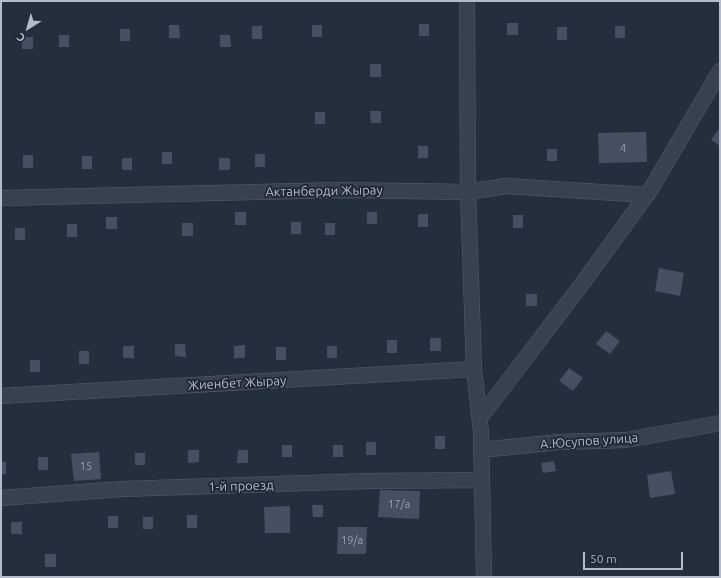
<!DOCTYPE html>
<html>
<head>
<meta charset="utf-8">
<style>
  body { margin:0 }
  #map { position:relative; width:721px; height:578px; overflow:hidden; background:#242f3e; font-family:Ubuntu,sans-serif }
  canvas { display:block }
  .frame { position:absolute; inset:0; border:2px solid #b4bcc9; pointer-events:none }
  .north { position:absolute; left:8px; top:8px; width:40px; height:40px; -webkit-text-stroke:3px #1d2633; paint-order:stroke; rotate:217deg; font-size:11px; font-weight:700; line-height:16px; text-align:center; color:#b4bcc9 }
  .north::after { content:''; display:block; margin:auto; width:14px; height:18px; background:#b4bcc9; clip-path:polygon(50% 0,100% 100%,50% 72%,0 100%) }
  .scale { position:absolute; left:583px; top:552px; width:100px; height:18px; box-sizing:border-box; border:2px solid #b4bcc9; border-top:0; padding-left:5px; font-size:12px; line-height:14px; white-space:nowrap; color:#b4bcc9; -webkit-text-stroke:3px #1d2633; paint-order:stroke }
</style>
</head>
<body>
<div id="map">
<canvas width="721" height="578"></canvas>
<div class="frame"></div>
<div class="north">С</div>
<div class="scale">50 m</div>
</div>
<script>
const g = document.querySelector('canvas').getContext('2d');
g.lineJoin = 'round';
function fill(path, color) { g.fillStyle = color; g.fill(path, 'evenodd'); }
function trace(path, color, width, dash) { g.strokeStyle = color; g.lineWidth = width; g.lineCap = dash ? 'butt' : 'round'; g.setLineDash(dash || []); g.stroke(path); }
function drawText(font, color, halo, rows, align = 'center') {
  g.font = font + ' Ubuntu,sans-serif'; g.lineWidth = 3.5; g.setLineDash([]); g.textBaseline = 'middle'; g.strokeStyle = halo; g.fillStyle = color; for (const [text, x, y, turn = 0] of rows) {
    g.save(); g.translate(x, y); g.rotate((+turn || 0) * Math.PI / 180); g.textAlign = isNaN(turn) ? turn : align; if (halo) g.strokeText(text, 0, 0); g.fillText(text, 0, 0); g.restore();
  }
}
const building = new Path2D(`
  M507 23H518V35H507Z
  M419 24H429V36H419Z
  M169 25H179L180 38H169Z
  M312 25H322V37H312Z
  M252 26H262V39H252Z
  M615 26H625V38H615Z
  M557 27H567V40H557Z
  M120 29H130V41H120Z
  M59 35H69V47H59Z
  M220 35H230L231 47H220Z
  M22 37H33V49H22Z
  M370 64H381V77H370Z
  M370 111H381V123H371Z
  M315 112H325V124H315Z
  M720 127V146L711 140Z
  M646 132 647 162 599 163 598 133Z
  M418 146H428V158H418Z
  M547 149H557V161H547Z
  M162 152H172V164H162Z
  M255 154H265V167H255Z
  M23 155H33V168H23Z
  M82 156H92V169H82Z
  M122 158H132V170H122Z
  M219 158H230V170H219Z
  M235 212H246V225H235Z
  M367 212H377V224H367Z
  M418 214H428V227H418Z
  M513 215H523V228H513Z
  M106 217H117V229H106Z
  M291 222H301V234H291Z
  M182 223H193V236H182Z
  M325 223H335V235H325Z
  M67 224H77V237H67Z
  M15 228H25V240H15Z
  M659 268 684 273 680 296 655 291Z
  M526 294H537V306H526Z
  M606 331 620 341 610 354 596 344Z
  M430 338H441V351H430Z
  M387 340H397V353H387Z
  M175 344H185L186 357 175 356Z
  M245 345V358H234V346Z
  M123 346H134V358H123Z
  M327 346H337V358H327Z
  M276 347H286V360H276Z
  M79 351H89V364H79Z
  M30 360H40V372H30Z
  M569 368 583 378 573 391 559 381Z
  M435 436H445V449H435Z
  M366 442H376V455H366Z
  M282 445H292V457H282Z
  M333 445H343V457H333Z
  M188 450H199V462L188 463Z
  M238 450H248V463H237Z
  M99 452 101 479 74 481 71 454Z
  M135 453H145V465H135Z
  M38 457H48V470H38Z
  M554 461 556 471 543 473 541 463Z
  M1 462H6V474H1Z
  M671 471 675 494 650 498 647 475Z
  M380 490 420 491 419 519 378 517Z
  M312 505H323V517H313Z
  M290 506V533H265L264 507Z
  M187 515H197V528H187Z
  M108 516H118V528H108Z
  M143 517H153V529H143Z
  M11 522H22V534H11Z
  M338 527H367L366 554H337Z
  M45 554H56V567H45Z`);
const minor = new Path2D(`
  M467 1 468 192 474 369 481 432 484 577
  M1 198 341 190 468 192 506 186 647 195
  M1 396 474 369
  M480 418 582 284 651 189 720 71
  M481 450 559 442 626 440 720 423
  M1 498 122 489 369 481 481 480`);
const numberNames = [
  ["4",623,148],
  ["15",86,466],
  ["17/а",399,504],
  ["19/а",352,540]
];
const streetNames = [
  ["Актанберди Жырау",324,191,-1],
  ["Жиенбет Жырау",237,383,-3],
  ["А.Юсупов улица",589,441,-4],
  ["1-й проезд",241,486,-2]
];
fill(building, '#455162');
trace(minor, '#565f6c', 16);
trace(minor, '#38414e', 15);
drawText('11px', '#98a1af', null, numberNames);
drawText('13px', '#b4bcc9', '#1d2633', streetNames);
</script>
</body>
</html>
